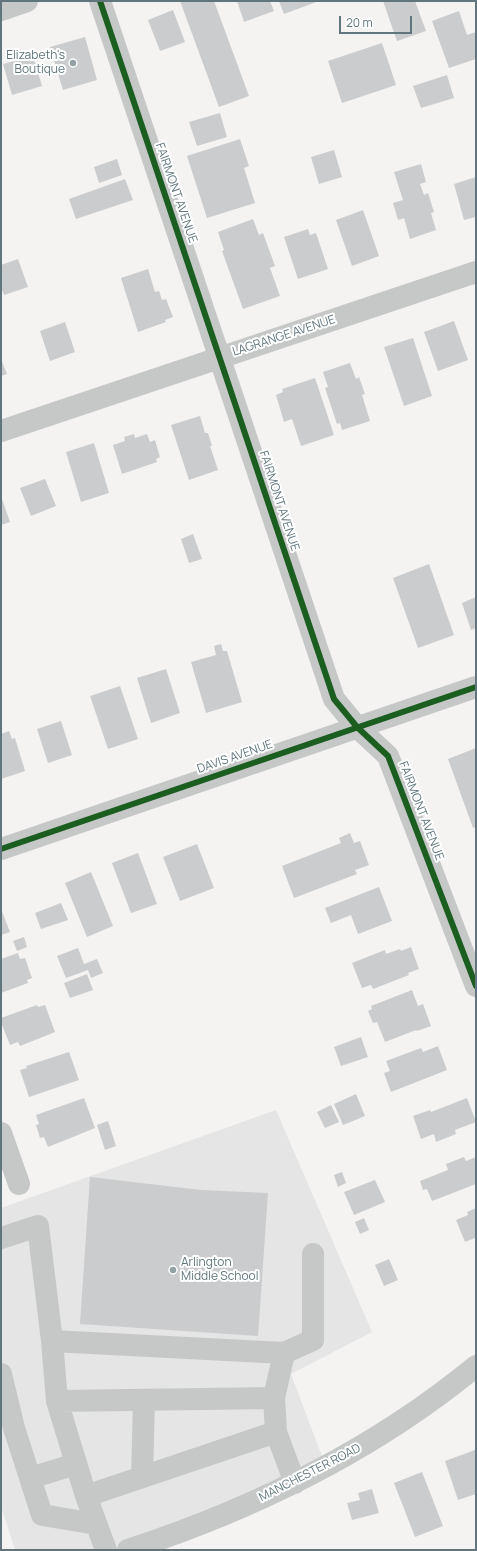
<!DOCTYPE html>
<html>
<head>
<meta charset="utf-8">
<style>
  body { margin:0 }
  #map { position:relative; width:477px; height:1551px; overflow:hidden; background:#f4f3f2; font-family:Manrope,sans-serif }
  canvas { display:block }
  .frame { position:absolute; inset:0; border:2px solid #60767c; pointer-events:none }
  .scale { position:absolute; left:339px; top:16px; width:73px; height:18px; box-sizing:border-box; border:2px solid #60767c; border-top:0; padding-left:5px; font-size:12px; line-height:14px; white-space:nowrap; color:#60767c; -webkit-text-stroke:3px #fff; paint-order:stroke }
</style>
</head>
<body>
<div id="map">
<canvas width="477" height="1551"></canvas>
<div class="frame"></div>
<div class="scale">20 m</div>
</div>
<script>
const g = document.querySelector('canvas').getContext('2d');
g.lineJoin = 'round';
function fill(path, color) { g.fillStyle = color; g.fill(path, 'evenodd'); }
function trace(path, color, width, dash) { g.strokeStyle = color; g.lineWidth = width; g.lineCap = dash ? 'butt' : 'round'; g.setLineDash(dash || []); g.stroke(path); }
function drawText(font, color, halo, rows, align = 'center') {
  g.font = font + ' Manrope,sans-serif'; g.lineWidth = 4; g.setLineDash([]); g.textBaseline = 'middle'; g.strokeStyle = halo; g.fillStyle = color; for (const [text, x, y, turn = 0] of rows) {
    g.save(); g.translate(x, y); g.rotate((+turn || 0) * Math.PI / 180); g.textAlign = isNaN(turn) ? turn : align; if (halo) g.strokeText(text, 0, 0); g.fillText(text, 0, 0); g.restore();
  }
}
const built = new Path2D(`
  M276 1110 372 1332 291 1374 326 1467 128 1550H15L1 1506V1208Z`);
const building = new Path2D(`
  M180 1H214L249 96 219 107Z
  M237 1H270L274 11 244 22Z
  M279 1H319L284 14Z
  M383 1H415L426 31 397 41Z
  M173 10 185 42 160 51 148 20Z
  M459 11 467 35 476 32V59L449 68 432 21Z
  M85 37 97 80 63 90 50 47Z
  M382 43 396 85 342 103 328 61Z
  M33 56 42 86 12 95 3 64Z
  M447 75 454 98 421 108 413 86Z
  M220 113 227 137 197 146 189 122Z
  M240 139 249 166 244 168 255 203 207 218 187 156Z
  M334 150 342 177 319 184 311 157Z
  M117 159 122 175 99 183 94 167Z
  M421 164 426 182 420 184 424 195 428 193 434 212 431 213 436 230 410 239 404 218 398 220 393 203 403 200 394 172Z
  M476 177V217L464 220 454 184Z
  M125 179 133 200 76 219 69 199Z
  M363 210 379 256 352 266 336 220Z
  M253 219 259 235 263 233 275 266 270 268 280 296 243 309 222 251 224 250 218 232Z
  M308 229 310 235 316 233 328 269 298 279 284 237Z
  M18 259 28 287 4 295 1 287V265Z
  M148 269 155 292 159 291 162 300 166 299 173 317 165 320 166 322 138 332 121 278Z
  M454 321 468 360 438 371 424 332Z
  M65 322 75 352 50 361 40 331Z
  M413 338 432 396 404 406 384 347Z
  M1 359 7 374 1 376Z
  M350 363 356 379 359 377 365 394 362 395 370 421 342 430 340 423 337 424 325 388 328 387 323 372Z
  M315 378 334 435 301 446 292 419 284 422 276 395 283 392 282 389Z
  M200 416 205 433H208L212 446H210L218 470 189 480 171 425Z
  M134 434 135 438 147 434 150 442 155 440 160 457 156 459 157 462 122 474 113 445 125 441 124 437Z
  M94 443 109 493 81 502 66 452Z
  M45 479 56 506 31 516 20 488Z
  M1 496 10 522 1 525Z
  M193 534 202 559 189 563 181 539Z
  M429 564 454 635 418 648 393 578Z
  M476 597V628L471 630 462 603Z
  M221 644 223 651H227L242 702 206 713 191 662 216 655 214 646Z
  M166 669 180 713 151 723 137 678Z
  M120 686 138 739 108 749 90 696Z
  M61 721 72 755 48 763 37 729Z
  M9 731 12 739 15 738 25 771 1 779V734Z
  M476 748V827L473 828 448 759Z
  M350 833 354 843 360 841 369 865 355 870 357 874 294 898 282 866 341 843 339 838Z
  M197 844 214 888 180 901 163 857Z
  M138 853 157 904 131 913 112 863Z
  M91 872 113 926 87 937 65 883Z
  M379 887 392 921 358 934 351 915 331 923 325 908Z
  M61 903 68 920 41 929 35 913Z
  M1 909 10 932 1 935Z
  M24 937 27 947 17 951 13 941Z
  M411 947 419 969 408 973 409 975 373 989 371 985 362 988 352 963 385 950 386 954 400 949 401 951Z
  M78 948 84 964 97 959 103 973 91 978 88 970 66 978 57 956Z
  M18 953 20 959 25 958 32 978 27 980 28 983 1 993V959Z
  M87 974 93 990 70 998 64 983Z
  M412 990 418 1006 423 1004 431 1026 417 1031 416 1030 385 1042 377 1022 373 1023 368 1011 372 1009 371 1006Z
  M37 1005 38 1007 45 1005 55 1032 20 1046 18 1042 10 1045 1 1022V1018Z
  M361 1037 368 1057 341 1066 334 1047Z
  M438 1046 447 1070 391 1092 384 1073 390 1071 386 1061 421 1048 423 1052Z
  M69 1052 79 1080 29 1097 20 1070 27 1068 26 1066Z
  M356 1094 365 1116 343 1125 334 1104Z
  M84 1098 95 1128 48 1147 44 1137 40 1138 36 1125 39 1124 36 1115Z
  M467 1098 476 1122 455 1130 456 1134 436 1142 434 1134 421 1139 413 1116 430 1110 431 1112Z
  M331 1105 339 1122 325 1128 317 1112Z
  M108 1121 116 1146 105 1150 97 1125Z
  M464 1157 466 1161 476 1157V1184L432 1201 427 1189 423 1190 420 1181 448 1170 446 1164Z
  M342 1172 346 1183 338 1187 334 1175Z
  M90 1177 201 1190 268 1193 258 1336 80 1324Z
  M375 1180 385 1202 354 1215 344 1192Z
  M476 1208V1241L475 1238 465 1242 456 1220 468 1215 467 1212Z
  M364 1218 369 1230 360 1234 355 1222Z
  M389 1259 398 1280 384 1286 375 1265Z
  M475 1450 476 1494 458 1500 445 1461Z
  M422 1472 443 1526 415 1537 394 1483Z
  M372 1489 379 1513 352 1520 347 1503 360 1500 358 1493Z`);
const minor = new Path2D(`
  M100 1 334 699 357 727 388 756 476 986
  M1 10 27 1
  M1 431 476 272
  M1 849 476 687
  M1 1133 19 1184
  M1 1238 38 1226 52 1341
  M284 1353 313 1340V1254
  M1 1374 14 1428 42 1515 96 1524
  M57 1401 52 1341 284 1353 274 1398
  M142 1477 144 1400
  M30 1478 76 1464
  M86 1496 57 1401 274 1398 276 1432
  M106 1550 86 1496 276 1432 295 1483
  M128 1550C253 1509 374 1450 476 1366`);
const cycleway = new Path2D(`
  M100 1 334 699 357 727 388 756 476 986
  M1 849 476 687`);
const markers = [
  [73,63,4,"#94a2a5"],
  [173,1270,4,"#94a2a5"]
];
const poiNames = [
  ["Elizabeth's",65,56],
  ["Boutique",65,70],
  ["Arlington",181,1263,"left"],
  ["Middle School",181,1277,"left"]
];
const streetNames = [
  ["FAIRMONT AVENUE",176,193,71],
  ["LAGRANGE AVENUE",284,336,-18],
  ["FAIRMONT AVENUE",279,501,72],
  ["DAVIS AVENUE",235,757,-19],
  ["FAIRMONT AVENUE",421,811,69],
  ["MANCHESTER ROAD",310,1473,-27]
];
fill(built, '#e4e5e4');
fill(building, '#cbcccd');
trace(minor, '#c6c8c8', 22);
trace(cycleway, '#1b5e20', 6);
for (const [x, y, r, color] of markers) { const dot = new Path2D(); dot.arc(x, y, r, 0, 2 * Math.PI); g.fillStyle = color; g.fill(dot); trace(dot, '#fff', 1.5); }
drawText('12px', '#60767c', '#fff', poiNames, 'right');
drawText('12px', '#60767c', '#fff', streetNames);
</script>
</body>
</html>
